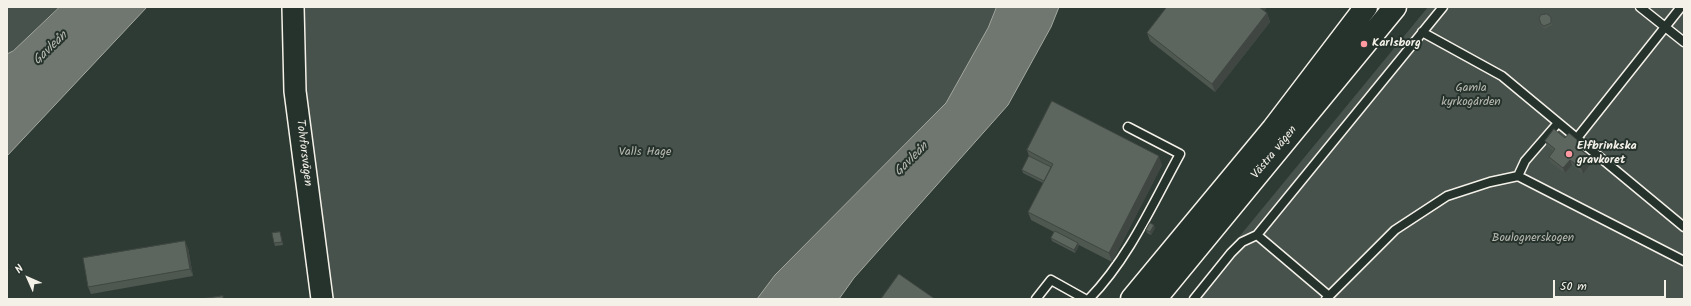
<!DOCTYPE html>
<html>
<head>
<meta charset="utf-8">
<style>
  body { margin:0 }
  #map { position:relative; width:1691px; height:306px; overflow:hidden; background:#2e3b34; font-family:Kalam,sans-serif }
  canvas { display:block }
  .frame { position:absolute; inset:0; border:8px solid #f4f1e8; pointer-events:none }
  .north { position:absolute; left:8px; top:258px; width:40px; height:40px; -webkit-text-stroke:3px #26332d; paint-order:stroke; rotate:315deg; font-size:11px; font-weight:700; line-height:16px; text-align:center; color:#f4f1e8 }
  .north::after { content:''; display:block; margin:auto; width:14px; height:18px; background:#f4f1e8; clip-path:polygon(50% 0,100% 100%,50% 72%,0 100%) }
  .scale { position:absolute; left:1553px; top:280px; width:113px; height:18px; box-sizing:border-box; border:2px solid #f4f1e8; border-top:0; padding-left:5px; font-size:12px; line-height:14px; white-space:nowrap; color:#f4f1e8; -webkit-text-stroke:3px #26332d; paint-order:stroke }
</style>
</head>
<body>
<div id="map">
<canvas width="1691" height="306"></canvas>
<div class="frame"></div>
<div class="north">N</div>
<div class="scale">50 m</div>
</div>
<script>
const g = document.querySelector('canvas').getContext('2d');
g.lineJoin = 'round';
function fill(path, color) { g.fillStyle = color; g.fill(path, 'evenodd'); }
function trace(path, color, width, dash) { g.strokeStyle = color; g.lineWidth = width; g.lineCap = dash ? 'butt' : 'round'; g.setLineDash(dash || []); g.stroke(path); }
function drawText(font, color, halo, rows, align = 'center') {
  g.font = font + ' Kalam,sans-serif'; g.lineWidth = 4; g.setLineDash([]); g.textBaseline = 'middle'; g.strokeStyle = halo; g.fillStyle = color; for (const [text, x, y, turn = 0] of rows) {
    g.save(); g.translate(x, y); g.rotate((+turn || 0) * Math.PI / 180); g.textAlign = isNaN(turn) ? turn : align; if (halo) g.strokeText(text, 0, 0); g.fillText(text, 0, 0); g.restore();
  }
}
const green = new Path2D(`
  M7 7H60L13 51 7 54Z
  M293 7H997L988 28 946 103 775 275 757 299H322Z
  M1428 7H1684V299H1188Z`);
const water = new Path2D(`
  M60 7H147L7 156V54L13 51Z
  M997 7H1059L1051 27 1008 105 854 278 839 299H757L775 275 946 103 988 28Z`);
const service = new Path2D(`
  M1640 7 1684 42
  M1422 32 1502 76 1684 227
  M1577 138 1681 7
  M1518 176 1525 161 1558 123
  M1257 235 1329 296
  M1036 299 1051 280 1085 299
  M1089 299C1129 258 1153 203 1180 154L1128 127
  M1194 299 1231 253 1242 242 1257 235 1443 7
  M1326 299 1395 230 1447 196 1490 182 1518 176 1684 261`);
const tertiary = new Path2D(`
  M293 7 295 91 322 299`);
const secondary = new Path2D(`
  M1132 299 1273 129 1366 7
  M1155 299 1395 7`);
const wall = new Path2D(`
  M1167 7H1267L1264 11 1267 13 1270 22 1215 92 1150 41 1147 33Z
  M1552 20V25L1545 29 1542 27 1541 24Z
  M1565 138 1582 144 1584 149 1582 151 1590 157 1592 162 1583 174 1572 165 1565 173 1550 162 1549 157 1553 151 1547 146 1545 141Z
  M1027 150 1162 165 1112 262 1079 245 1075 253 1052 241 1051 238 1054 232 1031 220 1028 212 1043 183 1023 173 1022 170 1029 156Z
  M1155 228 1151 235 1147 233 1146 230Z
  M281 235 283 245 275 246 274 243Z
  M188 248 193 276 91 294 88 287Z`);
const shadedWall = new Path2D(`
  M1258 7H1267L1261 15Z
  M1267 13 1270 22 1215 92 1212 84Z
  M1582 144 1584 149 1580 153 1578 148Z
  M1159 156 1162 165 1112 262 1109 253Z
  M1590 157 1592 162 1583 174 1581 168Z
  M1570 160 1572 165 1565 173 1563 168Z
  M1154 225 1155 228 1151 235 1150 232Z
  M185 241 188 248 193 276 190 269Z
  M1078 243 1079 245 1075 253 1074 250Z`);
const building = new Path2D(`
  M1167 7H1259L1267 13 1212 84 1147 33Z
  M1547 14 1551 17V23L1544 26 1541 24 1539 18 1541 15Z
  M1052 101 1159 156 1109 253 1028 212 1053 164 1027 150Z
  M1554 129 1565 138 1569 133 1582 144 1578 148 1590 157 1581 168 1570 160 1563 168 1549 157 1555 149 1545 141Z
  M1029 156 1051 167 1044 181 1022 170Z
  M1150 223 1154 225 1150 232 1146 230Z
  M1055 231 1078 243 1074 250 1051 238Z
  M280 232 282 242 274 243 272 233Z
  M185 241 190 269 88 287 83 258Z
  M899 274 935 299H881Z
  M223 296V299H201Z`);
const markers = [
  [1364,44,4,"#ff9aa2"],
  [1569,154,4,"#ff9aa2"]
];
const poiNames = [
  ["Karlsborg",1372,44],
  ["Elfbrinkska",1577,147],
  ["gravkoret",1577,161]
];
const parkNames = [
  ["Gamla",1471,89],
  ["kyrkogården",1471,103],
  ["Valls Hage",645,153],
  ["Boulognerskogen",1533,239]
];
const streetNames = [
  ["Tolvforsvägen",303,153,83],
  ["Västra vägen",1275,153,-51]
];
const waterNames = [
  ["Gavleån",51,49,-44],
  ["Gavleån",912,160,-45]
];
fill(green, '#48524c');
fill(water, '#6f7770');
trace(water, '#a4a8a0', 1);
trace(service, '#f4f1e8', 11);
trace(tertiary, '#f4f1e8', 24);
trace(secondary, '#f4f1e8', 25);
trace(service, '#26332d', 8);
trace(tertiary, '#26332d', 21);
trace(secondary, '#26332d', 22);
fill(wall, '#4f5751');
fill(shadedWall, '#404742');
fill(building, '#5c655e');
trace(building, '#404742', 1);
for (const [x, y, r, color] of markers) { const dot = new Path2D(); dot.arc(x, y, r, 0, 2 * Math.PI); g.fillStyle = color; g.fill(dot); trace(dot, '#26332d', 1.5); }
drawText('bold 12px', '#f4f1e8', '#26332d', poiNames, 'left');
drawText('12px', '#b8b9b1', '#26332d', parkNames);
drawText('12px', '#f4f1e8', '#26332d', streetNames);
drawText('italic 13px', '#b8bab2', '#26332d', waterNames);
</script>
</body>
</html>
